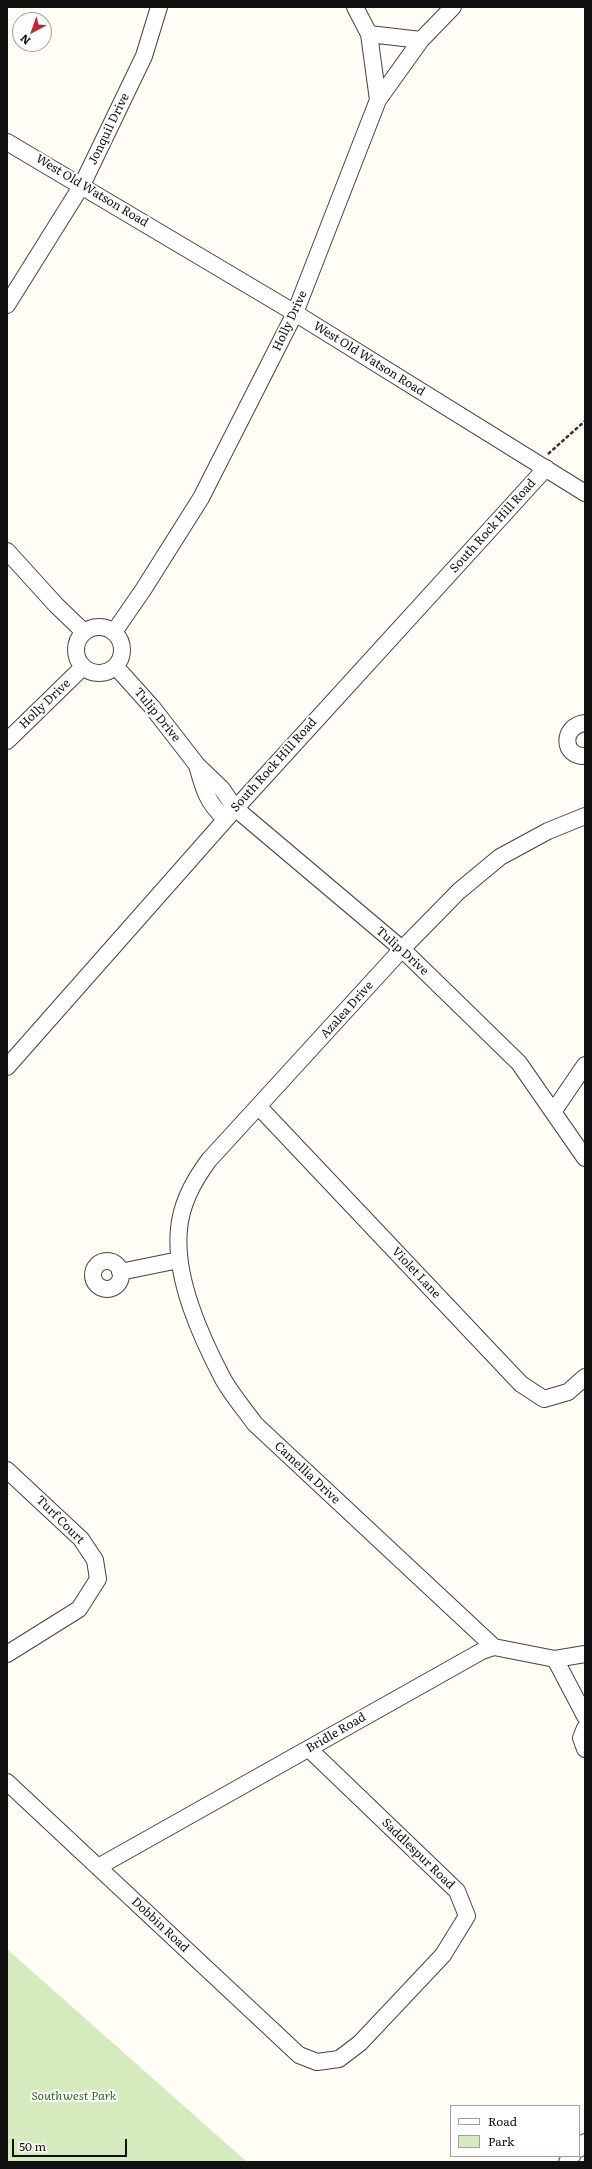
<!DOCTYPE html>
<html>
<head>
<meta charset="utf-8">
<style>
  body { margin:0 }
  #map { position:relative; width:592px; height:2169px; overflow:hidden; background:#fffdf5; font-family:Literata,serif }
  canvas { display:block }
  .frame { position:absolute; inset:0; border:8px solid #111; pointer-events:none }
  .legend { position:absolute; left:450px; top:2105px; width:130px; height:52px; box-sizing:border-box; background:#fff; border:1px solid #a0a0a0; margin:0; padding:5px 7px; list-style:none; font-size:12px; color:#111 }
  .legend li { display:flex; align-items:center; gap:8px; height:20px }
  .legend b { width:20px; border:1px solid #a0a0a0 }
  .north { position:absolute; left:12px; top:12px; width:40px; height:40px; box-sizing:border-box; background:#fff; border:1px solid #a0a0a0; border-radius:50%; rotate:221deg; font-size:11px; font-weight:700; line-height:16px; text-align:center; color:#111 }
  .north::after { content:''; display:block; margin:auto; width:14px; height:18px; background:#c4262e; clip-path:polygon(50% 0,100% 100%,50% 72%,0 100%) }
  .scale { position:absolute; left:12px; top:2139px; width:115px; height:18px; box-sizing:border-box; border:2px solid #111; border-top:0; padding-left:5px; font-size:12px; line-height:14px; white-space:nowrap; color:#111; -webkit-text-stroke:3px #fff; paint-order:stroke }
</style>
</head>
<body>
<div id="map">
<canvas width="592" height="2169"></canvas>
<div class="frame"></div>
<ul class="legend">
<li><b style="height:5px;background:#fff"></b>Road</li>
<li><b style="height:11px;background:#d5ebbd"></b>Park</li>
</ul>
<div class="north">N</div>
<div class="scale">50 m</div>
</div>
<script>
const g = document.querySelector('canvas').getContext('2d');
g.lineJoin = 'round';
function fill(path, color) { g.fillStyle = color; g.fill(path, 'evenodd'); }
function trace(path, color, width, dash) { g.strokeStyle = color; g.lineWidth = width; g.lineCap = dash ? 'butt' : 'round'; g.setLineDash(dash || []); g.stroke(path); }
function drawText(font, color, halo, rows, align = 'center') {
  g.font = font + ' Literata,serif'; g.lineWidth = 4; g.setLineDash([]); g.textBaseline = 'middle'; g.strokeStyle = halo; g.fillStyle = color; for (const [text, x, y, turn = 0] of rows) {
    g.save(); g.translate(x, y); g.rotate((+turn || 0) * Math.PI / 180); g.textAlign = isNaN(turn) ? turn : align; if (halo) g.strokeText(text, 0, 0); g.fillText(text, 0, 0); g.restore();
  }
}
const green = new Path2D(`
  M7 1949 247 2162H7Z`);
const path = new Path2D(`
  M548 454 585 421`);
const minor = new Path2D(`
  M355 7 369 34 378 100
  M369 34 421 40
  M7 142 295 313 585 493
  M7 305 82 185 144 56 159 7
  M7 551 56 605 84 632
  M76 650a23 23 0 1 1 46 0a23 23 0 1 1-46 0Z
  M114 632 143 590 201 498 295 313 378 100 421 40 453 7
  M116 667 152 707 197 765 222 789 235 808 402 949 519 1063 585 1158
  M585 723C561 726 562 757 585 756
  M7 741 83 667
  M197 765C203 787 207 804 226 819
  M7 1067 226 819 546 468
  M259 1107 521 1384 544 1399 568 1392 585 1377
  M553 1112 585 1065
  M93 1275a14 14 0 1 1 28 0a14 14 0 1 1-28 0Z
  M120 1272 179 1260
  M7 1470 81 1539 95 1560 98 1579 79 1609 7 1654
  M494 1647 255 1424C245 1410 232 1395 223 1379 201 1337 174 1278 179 1229 181 1204 194 1180 209 1160L403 948 459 891 500 857 548 831 585 816
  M555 1659 585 1716
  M585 1728 581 1738 585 1749
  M7 1782 299 2055 317 2062 339 2059 360 2043 443 1955 467 1916 457 1891 309 1749
  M98 1867 482 1651 494 1647 555 1659 585 1654
  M579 2149 585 2142
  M567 2162 572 2156`);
const streetNames = [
  ["Jonquil Drive",109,129,-64],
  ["West Old Watson Road",92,191,31],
  ["Holly Drive",290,321,-65],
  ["West Old Watson Road",369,359,32],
  ["South Rock Hill Road",493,526,-48],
  ["Holly Drive",45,704,-44],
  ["Tulip Drive",157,715,51],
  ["South Rock Hill Road",274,765,-48],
  ["Tulip Drive",402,951,42],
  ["Azalea Drive",347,1010,-48],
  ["Violet Lane",416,1273,47],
  ["Camellia Drive",307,1473,43],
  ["Turf Court",60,1520,45],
  ["Bridle Road",336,1733,-30],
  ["Saddlespur Road",418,1854,44],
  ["Dobbin Road",160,1925,43]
];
const parkNames = [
  ["Southwest Park",74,2096]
];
fill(green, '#d5ebbd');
trace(minor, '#444', 18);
trace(path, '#333', 2.5, [4, 2]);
trace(minor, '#fff', 16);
drawText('12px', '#111', '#fff', streetNames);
drawText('italic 12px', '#2f6b1f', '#fff', parkNames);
</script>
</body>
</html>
